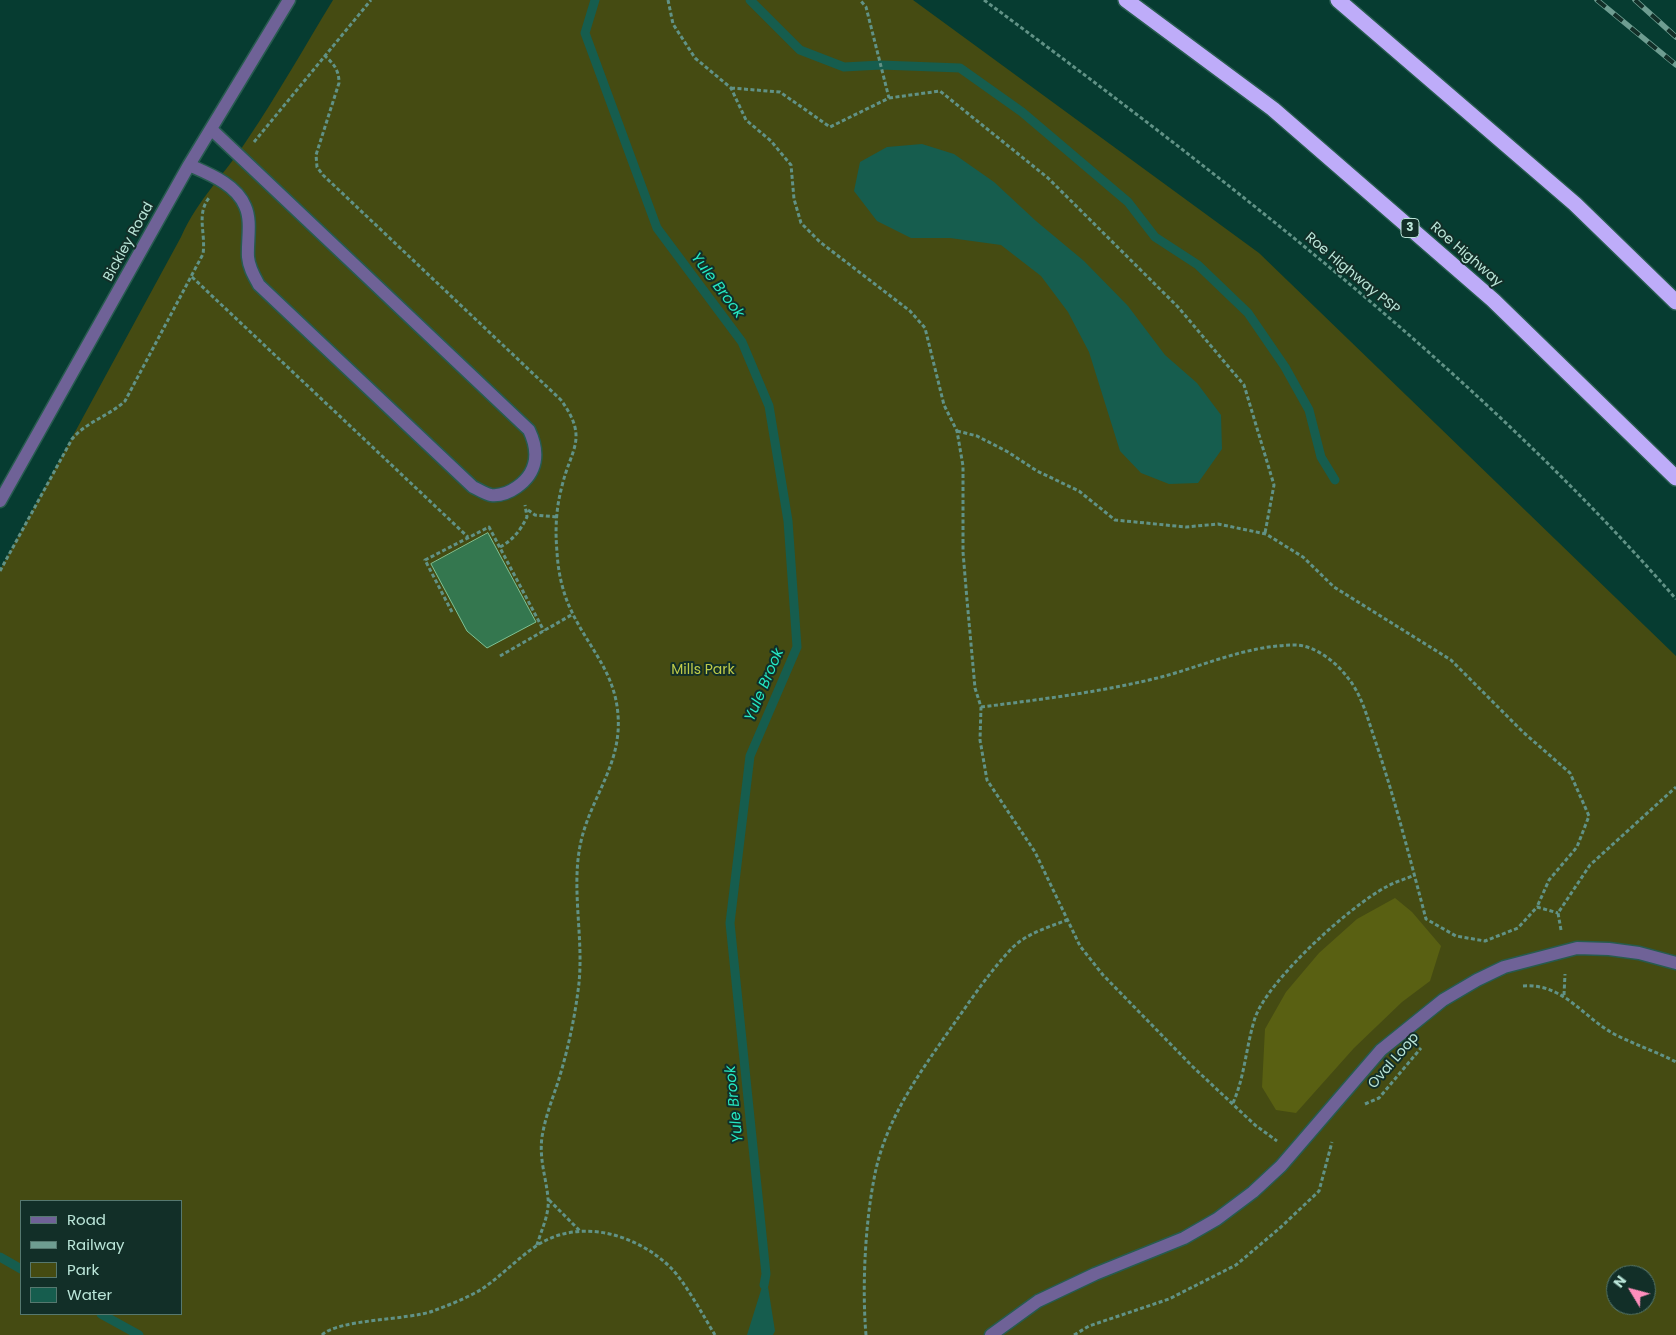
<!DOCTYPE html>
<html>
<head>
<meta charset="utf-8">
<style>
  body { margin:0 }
  #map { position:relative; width:1676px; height:1335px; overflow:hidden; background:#063c31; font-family:Poppins,sans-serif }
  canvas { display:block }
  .legend { position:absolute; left:20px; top:1200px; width:162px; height:115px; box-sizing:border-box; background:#122f28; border:1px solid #56786f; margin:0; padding:6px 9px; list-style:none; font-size:15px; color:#bbe6d9 }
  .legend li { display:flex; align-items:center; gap:10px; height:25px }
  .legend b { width:25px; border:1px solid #56786f }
  .north { position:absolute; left:1606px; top:1265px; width:50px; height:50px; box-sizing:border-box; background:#122f28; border:1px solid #56786f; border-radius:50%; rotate:307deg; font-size:14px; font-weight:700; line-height:20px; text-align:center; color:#bbe6d9 }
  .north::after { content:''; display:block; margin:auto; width:18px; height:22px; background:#fe8ebc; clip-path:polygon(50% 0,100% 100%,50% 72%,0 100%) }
</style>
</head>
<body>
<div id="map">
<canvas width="1676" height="1335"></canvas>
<ul class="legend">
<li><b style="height:6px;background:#6f6297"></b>Road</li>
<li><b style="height:6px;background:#6e9d91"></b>Railway</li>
<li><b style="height:14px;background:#454b12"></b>Park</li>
<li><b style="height:14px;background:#165d4e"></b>Water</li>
</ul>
<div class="north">N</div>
</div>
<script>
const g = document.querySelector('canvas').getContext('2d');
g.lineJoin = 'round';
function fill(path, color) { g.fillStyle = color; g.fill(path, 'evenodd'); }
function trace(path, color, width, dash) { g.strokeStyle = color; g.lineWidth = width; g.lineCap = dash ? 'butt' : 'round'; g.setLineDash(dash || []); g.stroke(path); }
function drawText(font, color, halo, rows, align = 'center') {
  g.font = font + ' Poppins,sans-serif'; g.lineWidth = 4; g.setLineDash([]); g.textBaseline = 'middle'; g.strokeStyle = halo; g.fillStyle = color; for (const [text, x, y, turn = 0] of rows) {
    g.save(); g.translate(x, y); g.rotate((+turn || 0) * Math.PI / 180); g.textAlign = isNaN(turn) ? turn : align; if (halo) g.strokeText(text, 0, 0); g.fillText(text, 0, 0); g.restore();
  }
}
const green = new Path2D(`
  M333 0H913L1259 253 1676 656V1335H0V570L181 237C198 199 225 174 247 140 278 94 305 46 333 0ZM21 1201H181V1314H21ZM1616 1275H1646V1305H1616Z`);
const forest = new Path2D(`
  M1395 898 1412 912 1441 946 1430 981 1402 1002 1354 1048 1296 1113 1276 1110 1262 1087 1265 1029 1286 992 1319 953 1357 919Z`);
const water = new Path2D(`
  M922 144 954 154 994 182 1036 221 1084 261 1128 306 1165 355 1197 383 1221 415 1222 449 1198 483 1169 484 1141 473 1120 451 1089 352 1068 312 1041 276 1001 245 950 238H911L877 221 854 191 860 162 887 147Z
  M766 1274 775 1331 773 1335H747Z`);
const stream = new Path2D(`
  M595 0 585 33 657 228 742 342 769 406 788 521 797 647 750 756 730 923 766 1274 764 1285
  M750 0 800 50 844 67 881 65 960 68 1022 112 1128 202 1155 237 1198 265 1248 313 1285 367 1309 410 1321 457 1335 480
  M0 1257 21 1269
  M101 1314 139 1335`);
const building = new Path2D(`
  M488 533 536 622 487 648 467 631 431 564Z`);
const path = new Path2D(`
  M668 0 673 24 695 58 731 88 746 120 771 141 791 165 794 199 801 223 820 242 910 311 925 328 944 405 957 431 963 466V552L967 600 975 688 981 707 980 740 987 780 1035 852 1080 946 1103 975 1192 1066 1255 1125 1277 1141
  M984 0C1226 179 1478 372 1676 599
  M324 55C334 64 339 70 339 83L316 155 317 167 323 175 561 400C589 439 571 448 562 486 556 508 555 530 557 552 558 571 562 590 570 608 587 646 615 671 618 715 622 766 589 799 580 846 571 893 585 943 578 991 574 1022 567 1053 558 1082 552 1100 545 1118 542 1137 539 1159 546 1177 548 1198 550 1213 541 1231 537 1245
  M731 88 780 92 830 127 889 98 866 7 860 0
  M889 98 940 91 1048 178 1178 307 1244 385 1274 485 1265 533
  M254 142 371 0
  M192 277 468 537
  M957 431 977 436 1008 452 1037 471 1079 491 1115 520 1186 527 1218 524 1266 534 1303 557 1334 587 1451 660 1523 732 1570 773 1589 816 1577 847 1549 880 1537 907
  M528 510 535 515 557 517
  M500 547C513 540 520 531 527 517L525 505
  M0 571 72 439C86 422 109 416 125 401L203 254C206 234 196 214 209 198
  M452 612 425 560 489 527 544 631
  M500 656 573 614
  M981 707C1037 700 1093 693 1149 680 1198 669 1244 645 1295 645 1315 645 1337 663 1348 678 1362 695 1368 720 1375 740 1395 799 1410 859 1426 919L1456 936 1485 941 1518 928 1537 907 1558 913
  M1561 930 1558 913 1590 865 1676 787
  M1523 986C1564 983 1583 1018 1616 1035 1636 1045 1657 1052 1676 1062
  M1564 995 1565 974
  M1233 1103C1245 1076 1246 1046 1255 1018 1268 980 1350 906 1386 887 1395 882 1405 879 1415 875
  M1365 1104 1379 1098 1421 1048
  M549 1200 580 1231
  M322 1335C338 1319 409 1320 433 1311 449 1305 467 1298 482 1289 501 1276 517 1259 536 1246 579 1217 637 1234 671 1268 685 1282 704 1317 715 1335
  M866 1335C862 1289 865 1225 874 1179 884 1122 918 1075 951 1028 970 1001 990 971 1013 947 1028 933 1049 927 1067 920
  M1074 1335 1089 1326 1169 1299 1236 1265 1281 1227 1319 1191 1332 1142`);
const minor = new Path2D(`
  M189 165C209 174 236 184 245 206 252 221 247 241 248 257 249 268 254 276 259 285L473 487C478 489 485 494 491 495 500 496 510 492 517 487 537 473 540 453 529 430L211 129
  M0 501 189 165 289 0
  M991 1335 1038 1301 1095 1274 1184 1238 1217 1219 1253 1192 1281 1166 1381 1050 1443 1000 1477 980 1504 967 1577 948 1609 949 1639 953 1676 963`);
const highway = new Path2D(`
  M1126 0 1273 109 1493 300 1676 478
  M1338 0 1575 204 1676 302`);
const rail = new Path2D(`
  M1597 0 1676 65
  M1635 0 1676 37`);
const shields = [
  [1410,228,18]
];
const shieldNames = [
  ["3",1410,228]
];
const streetNames = [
  ["Bickley Road",129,242,-61],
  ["Roe Highway",1466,255,41],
  ["Roe Highway PSP",1352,274,40],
  ["Oval Loop",1394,1061,-49]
];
const parkNames = [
  ["Mills Park",703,670]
];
const waterNames = [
  ["Yule Brook",717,286,53],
  ["Yule Brook",765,685,-67],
  ["Yule Brook",735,1104,-96]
];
fill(green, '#454b12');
fill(forest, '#596012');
fill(water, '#165d4e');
trace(stream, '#165d4e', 9);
fill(building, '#34774f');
trace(building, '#7ec295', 1);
trace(minor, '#275b4f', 15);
trace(highway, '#275b4f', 18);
trace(path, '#619286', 3, [4, 2.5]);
trace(minor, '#6f6297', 12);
trace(highway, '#beacf9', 15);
trace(rail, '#6e9d91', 5.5);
trace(rail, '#122f28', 4, [11]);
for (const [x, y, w] of shields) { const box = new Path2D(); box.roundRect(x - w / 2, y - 9.5, w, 19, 4); g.fillStyle = '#122f28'; g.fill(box); trace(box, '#bbe6d9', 1); }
drawText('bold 12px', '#bbe6d9', null, shieldNames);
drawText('14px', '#bbe6d9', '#122f28', streetNames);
drawText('14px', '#becb4a', '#122f28', parkNames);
drawText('italic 15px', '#25e7c2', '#122f28', waterNames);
</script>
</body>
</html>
